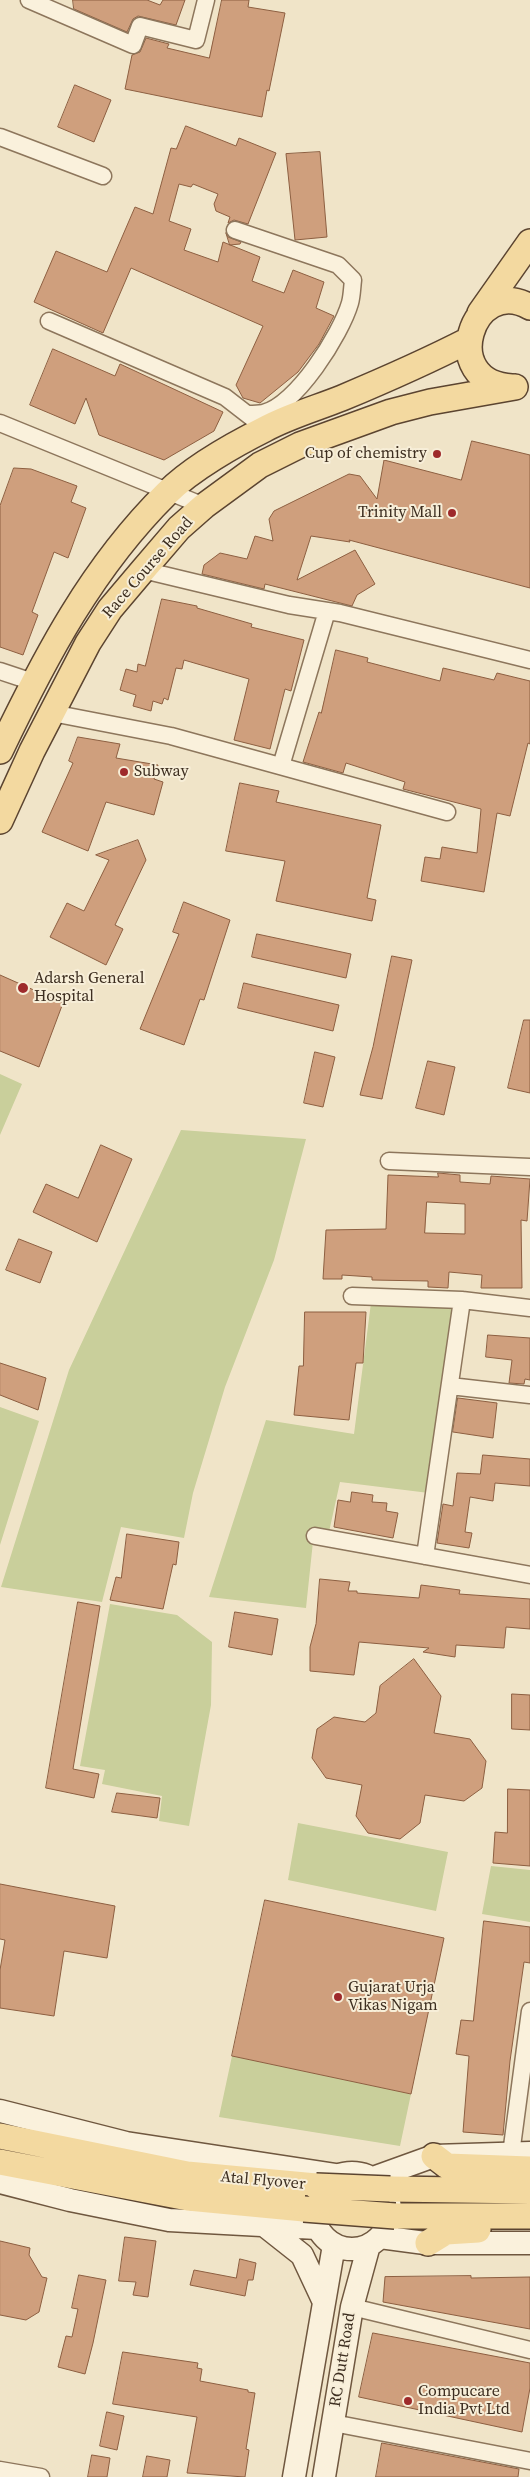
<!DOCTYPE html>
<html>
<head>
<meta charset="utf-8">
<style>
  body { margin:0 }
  canvas { display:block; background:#f0e4c8 }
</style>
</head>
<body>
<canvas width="530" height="2477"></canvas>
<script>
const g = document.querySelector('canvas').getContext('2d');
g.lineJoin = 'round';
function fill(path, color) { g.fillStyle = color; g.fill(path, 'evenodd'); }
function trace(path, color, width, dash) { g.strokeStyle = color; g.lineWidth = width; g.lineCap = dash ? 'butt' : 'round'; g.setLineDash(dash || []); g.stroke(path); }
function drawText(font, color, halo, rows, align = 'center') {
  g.font = font + ' "Source Serif 4",serif'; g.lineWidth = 4; g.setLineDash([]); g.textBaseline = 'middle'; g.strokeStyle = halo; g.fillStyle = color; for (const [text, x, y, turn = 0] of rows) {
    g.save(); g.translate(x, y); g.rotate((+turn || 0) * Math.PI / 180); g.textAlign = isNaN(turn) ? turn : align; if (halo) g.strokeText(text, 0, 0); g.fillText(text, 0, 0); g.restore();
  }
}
const green = new Path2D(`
  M0 1074 22 1084 0 1135Z
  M181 1130 306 1139 274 1260 225 1387 193 1493 184 1538 121 1527 102 1602 1 1587 69 1370Z
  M371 1303 454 1307 429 1493 340 1482 329 1532H314L306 1608 209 1597 266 1420 354 1434Z
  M0 1407 39 1421 0 1545Z
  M110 1604 177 1615 212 1642 211 1705 189 1826 159 1821 162 1796 102 1784 105 1770 80 1766Z
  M298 1823 448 1852 436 1911 288 1880Z
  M491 1866 530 1870V1922L482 1914Z
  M232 2056 411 2094 400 2146 219 2117Z`);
const building = new Path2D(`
  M73 0H147L160 5 163 0H185L176 25 138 16 133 19 127 32 74 9Z
  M222 0H249L248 7 285 13 269 91 267 90 262 117 125 89 132 55 140 52 146 38 169 44 167 48 209 58Z
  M75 85 111 100 94 142 58 127Z
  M186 126 236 146 239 138 276 153 248 224 234 220 228 223 230 217 216 211 214 204 218 194 193 184 191 187 179 184 169 221 191 229 184 250 218 262 223 242 260 257 252 281 284 293 293 270 324 282 316 308 334 316 319 344 298 372 260 403 243 398 236 385 263 326 131 268 103 333 34 302 56 251 107 272 135 207 153 214 171 148 176 149Z
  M320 152 327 237 295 240 286 154Z
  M226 233 228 237 241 242 240 244 230 245Z
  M53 349 115 376 120 364 223 412 214 431 164 460 99 435 86 398 75 424 30 405Z
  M472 441 530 455V588L349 540 350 542 311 536 297 580 355 550 375 584 357 595 352 606 265 584 264 589 202 574 204 565 220 553 247 559 255 536 273 541 269 519 274 511 349 474 360 476 377 499 384 460 461 480Z
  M14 468 31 469 77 486 71 502 86 508 68 558 54 552 32 612 38 615 23 655 0 647V506Z
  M162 599 197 606V608L252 624 251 627 304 640 291 691 285 689 270 749 234 740 249 679 184 660 182 669 176 668 168 700 164 698 162 704 153 701 151 711 133 706 136 695 120 690 126 669 137 672 138 664 145 666Z
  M336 650 368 658 367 662 440 681 443 668 494 680 497 673 530 681V744L528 743 510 816 497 813 484 892 421 881 425 857 440 859 442 847 477 853 481 809 403 789 405 782 346 763 343 773 303 762 319 712 321 713Z
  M78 737 120 744 116 758 158 765 154 779 163 782 154 815 106 802 88 851 42 832 73 763 69 761Z
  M240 783 279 791 276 802 381 825 367 898 376 900 372 921 276 901 285 861 226 851Z
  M138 840 146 860 115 925 123 929 106 965 50 937 67 903 84 911 109 860 96 855Z
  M184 902 230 920 204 1000 200 999 184 1045 140 1029 179 934 173 932Z
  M257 934 351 954 346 978 252 957Z
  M392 956 412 960 382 1099 360 1095 373 1047Z
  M0 975 63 1003 39 1067 0 1051Z
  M244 983 339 1005 333 1031 238 1008Z
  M524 1020H530V1093L508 1088Z
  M315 1052 335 1057 323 1107 304 1103Z
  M428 1061 455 1067 444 1115 416 1108Z
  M101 1145 132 1159 97 1242 33 1212 46 1184 78 1198Z
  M438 1173 460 1175V1182L490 1184 491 1176 530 1179 527 1221 521 1220 522 1288H481L482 1275 449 1272 448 1288 428 1287V1281L372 1280V1277L342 1275V1279H323L326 1230 386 1229 388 1175 438 1177ZM427 1202 465 1204V1234L425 1233Z
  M19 1239 52 1252 40 1283 6 1270Z
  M305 1312H366L363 1363H356L349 1420 294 1415 299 1366H303Z
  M488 1335 530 1338V1380L525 1379 524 1384 509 1383 512 1360 486 1357Z
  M0 1363 46 1378 38 1410 0 1395Z
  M458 1398 497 1403 493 1438 453 1432Z
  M483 1455 530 1459V1486L495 1483 493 1501 470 1497 465 1532 472 1533 469 1548 437 1543 443 1504 453 1506 457 1473 480 1474Z
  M352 1492 373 1495 372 1502 387 1503 386 1511 398 1513 393 1538 334 1527 338 1500 350 1502Z
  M127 1534 179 1542 176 1565 173 1564 163 1609 110 1600 116 1577 121 1578Z
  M320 1579 350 1582 348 1591H357V1593L419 1598 421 1585 460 1590 459 1594 530 1599V1629L506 1627 504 1648 456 1645 455 1657 423 1652 429 1648 359 1642 354 1675 310 1671V1647L316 1624Z
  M78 1602 100 1606 73 1769 99 1774 94 1798 46 1788Z
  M235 1612 278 1619 272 1655 229 1647Z
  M414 1659 441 1696 434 1733 470 1739 486 1761 482 1788 464 1801 425 1795 420 1823 400 1839 368 1833 356 1816 362 1785 326 1778 312 1758 317 1729 334 1717 365 1722 376 1713 380 1686Z
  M512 1694 530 1695V1730L512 1729Z
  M508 1789 530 1790V1866L493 1863 495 1832 507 1833Z
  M117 1793 160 1798 157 1818 112 1812Z
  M0 1884 115 1906 107 1958 64 1951 54 2016 0 2008V1970L5 1940 0 1939Z
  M265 1900 444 1938 411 2094 232 2056Z
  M484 1921 530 1927V1963L524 1962 510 2061 503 2135 463 2132 469 2056 456 2054 461 2020 473 2021Z
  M125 2237 156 2241 148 2297 133 2295 136 2282 119 2281Z
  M0 2241 30 2248 29 2255 42 2277 47 2278 39 2312 26 2320 0 2315Z
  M240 2259 256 2263 253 2280H248L245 2296 190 2285 194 2270 236 2278Z
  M79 2275 106 2280 93 2343 85 2374 58 2367 66 2336 72 2337 78 2309 72 2308Z
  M471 2276V2278L530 2277V2329L383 2302 385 2277Z
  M373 2333 530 2363V2388L522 2432 359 2397Z
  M123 2352 198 2363 197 2368 202 2369 200 2381 248 2390V2392L255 2393 246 2449 249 2450 245 2477 187 2473 197 2417 113 2404Z
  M107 2412 124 2416 117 2450 100 2446Z
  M382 2443 519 2469 518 2477H376Z
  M92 2455 110 2458 107 2477H88Z
  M147 2456 170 2460 167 2477H143Z`);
const street = new Path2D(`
  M29 0 133 45 140 26 196 40 206 0
  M0 137 103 176
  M235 230 338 265 353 280C352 288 352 296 350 303 341 334 296 406 263 413 258 414 253 414 248 414
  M49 321 225 397 256 421
  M0 423 204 506
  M143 570 289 605 340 613 530 660
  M0 671 33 682
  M52 713 171 736 447 812
  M281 766 327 611
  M389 1161 530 1167
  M352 1296 462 1300 530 1308
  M450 1386 530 1395
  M315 1536 530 1575
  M425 1556 462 1300
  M511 2154 530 2011
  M352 2307 530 2350
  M333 2423 530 2461
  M0 2470 41 2477`);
const secondary = new Path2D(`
  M0 2111 126 2143 336 2175
  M314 2211a38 38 0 1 1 76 0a38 38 0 1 1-76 0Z
  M373 2178 434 2156 530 2153
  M0 2182 70 2200 169 2220 317 2228
  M264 2225 302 2255 324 2302
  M380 2237 425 2243H530
  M294 2477 334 2245
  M324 2477 352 2307 369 2245`);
const primary = new Path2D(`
  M480 313 530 242
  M512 387C437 383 472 274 530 307
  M0 751C45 657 92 567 167 493 191 469 235 444 265 429 289 416 317 408 342 398 385 380 428 361 469 340
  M0 821 32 751 88 643 110 609 143 570 179 528 204 506 260 465 300 445 391 412 430 402 515 387
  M0 2136 187 2174 316 2186
  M434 2156 447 2166 530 2169
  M0 2162 188 2198 304 2209
  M390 2189 530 2191
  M395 2216H530
  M428 2243 446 2232 478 2230`);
const primaryBridge = new Path2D(`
  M316 2186 390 2189
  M304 2209 395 2216`);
const markers = [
  [437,454,5,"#9e2a2b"],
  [452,513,5,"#9e2a2b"],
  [124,772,5,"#9e2a2b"],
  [23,988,6,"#9e2a2b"],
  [338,1997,5,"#9e2a2b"],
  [408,2401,5,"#9e2a2b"]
];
const poiNames = [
  ["Cup of chemistry",427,454,"right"],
  ["Trinity Mall",442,513,"right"],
  ["Subway",134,772],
  ["Adarsh General",34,979],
  ["Hospital",34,997],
  ["Gujarat Urja",348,1988],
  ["Vikas Nigam",348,2006],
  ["Compucare",418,2392],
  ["India Pvt Ltd",418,2410]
];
const streetNames = [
  ["Race Course Road",148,568,-49],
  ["Atal Flyover",263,2181,5],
  ["RC Dutt Road",343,2360,-81]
];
fill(green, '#c9cf9b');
fill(building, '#cf9f7d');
trace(building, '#8d5f41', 1);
trace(street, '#8d765c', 19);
trace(secondary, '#6f573f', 25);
trace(primary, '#5b4430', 28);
trace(street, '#faf1dc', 16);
trace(secondary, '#faf1dc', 22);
trace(primary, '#f3d9a0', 25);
trace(primaryBridge, '#5b4430', 28, []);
trace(primaryBridge, '#f3d9a0', 25);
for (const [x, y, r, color] of markers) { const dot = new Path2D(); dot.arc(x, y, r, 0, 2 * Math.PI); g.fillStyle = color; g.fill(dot); trace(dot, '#f7eed8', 2); }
drawText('16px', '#3d2e20', '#f7eed8', poiNames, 'left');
drawText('16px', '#3d2e20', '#f7eed8', streetNames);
</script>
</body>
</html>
